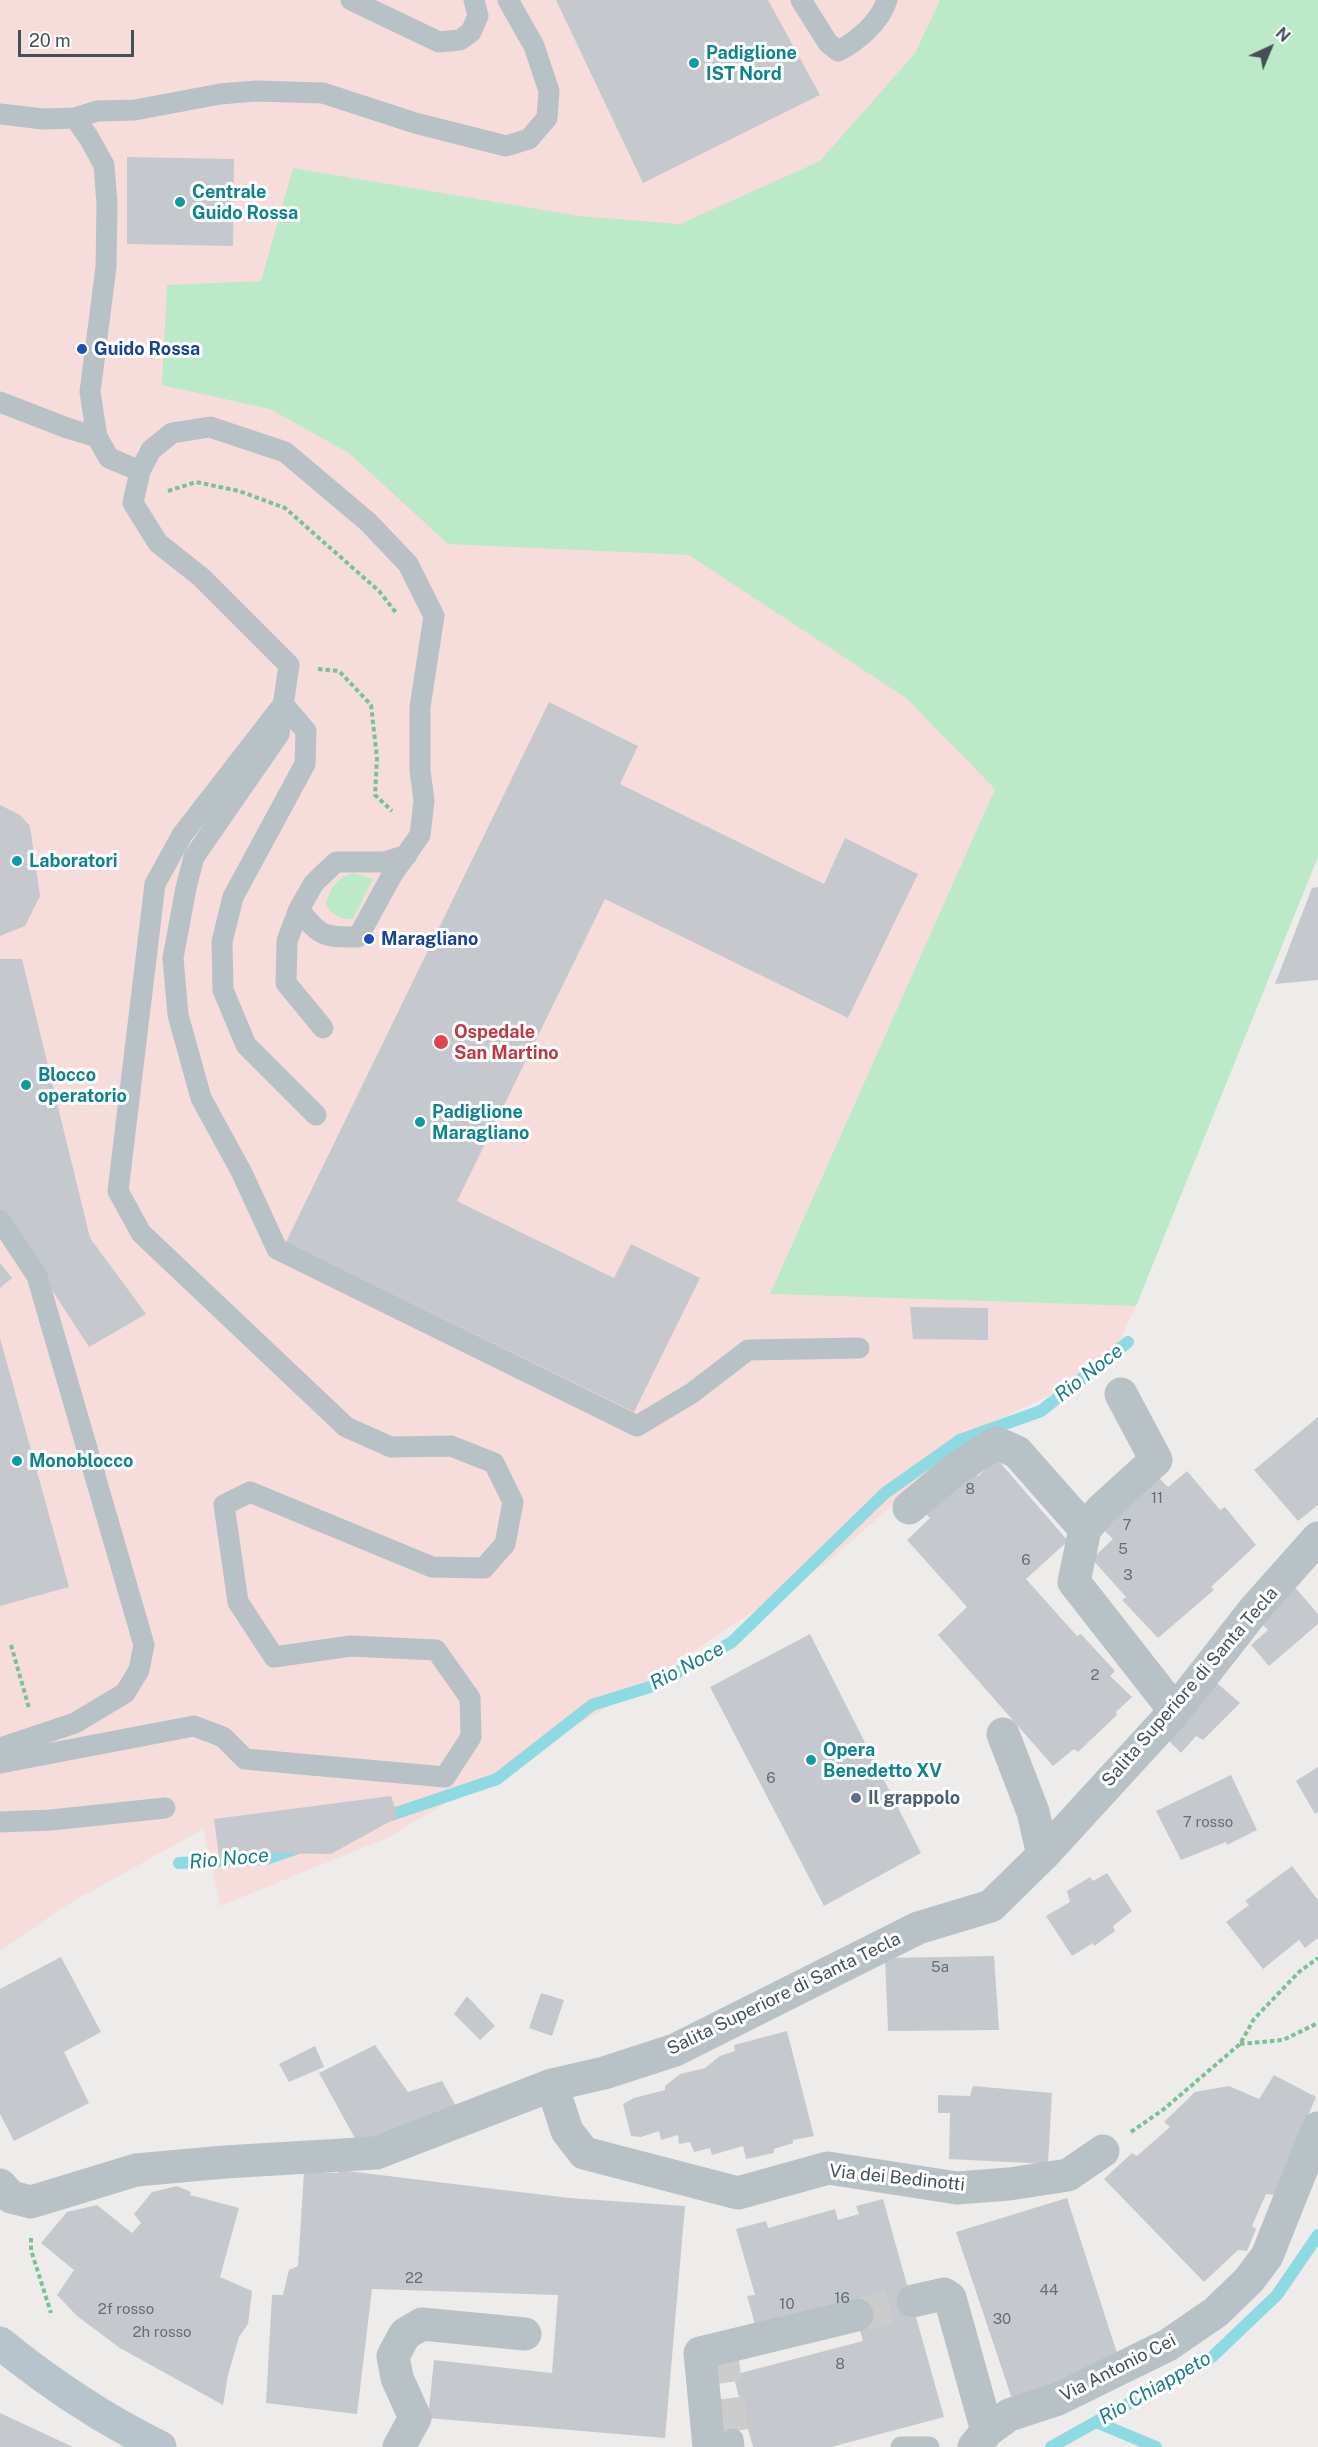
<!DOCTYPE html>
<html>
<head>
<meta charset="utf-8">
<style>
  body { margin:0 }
  #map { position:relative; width:1318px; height:2447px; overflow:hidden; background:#eeebeb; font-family:"Public Sans",sans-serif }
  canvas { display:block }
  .north { position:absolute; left:1240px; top:18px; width:60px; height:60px; -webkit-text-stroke:4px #fff; paint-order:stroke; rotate:44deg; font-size:16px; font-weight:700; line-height:24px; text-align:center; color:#455056 }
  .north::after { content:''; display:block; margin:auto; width:21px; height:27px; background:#455056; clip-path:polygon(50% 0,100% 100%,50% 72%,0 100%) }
  .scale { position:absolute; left:18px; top:30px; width:116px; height:27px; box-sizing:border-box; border:3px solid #455056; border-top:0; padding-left:8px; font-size:18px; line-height:21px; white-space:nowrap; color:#455056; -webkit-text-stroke:4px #fff; paint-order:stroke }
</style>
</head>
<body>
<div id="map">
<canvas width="1318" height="2447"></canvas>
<div class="north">N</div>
<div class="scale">20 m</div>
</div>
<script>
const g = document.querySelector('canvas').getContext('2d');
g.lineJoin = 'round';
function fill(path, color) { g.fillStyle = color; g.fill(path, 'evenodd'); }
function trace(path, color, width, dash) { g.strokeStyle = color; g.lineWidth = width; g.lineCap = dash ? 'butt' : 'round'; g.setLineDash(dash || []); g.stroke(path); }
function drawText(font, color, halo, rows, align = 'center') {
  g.font = font + ' "Public Sans",sans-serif'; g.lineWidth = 6; g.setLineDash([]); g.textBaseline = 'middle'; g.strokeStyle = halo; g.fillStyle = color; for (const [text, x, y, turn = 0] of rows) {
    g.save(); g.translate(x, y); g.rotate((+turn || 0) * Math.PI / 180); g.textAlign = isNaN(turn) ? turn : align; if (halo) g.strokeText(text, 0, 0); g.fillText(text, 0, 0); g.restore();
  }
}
const medical = new Path2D(`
  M0 0H940L915 53 820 162 995 789 770 1294 1136 1306 1106 1369 983 1427 825 1564 626 1696 387 1838 220 1906 203 1829 65 1906 0 1951Z`);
const green = new Path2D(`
  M940 0H1318V857L1136 1306 770 1294 995 789 906 698 689 555 448 544 349 453 270 409 162 385 167 285 261 281 293 168 579 216 680 224 820 161 915 53Z
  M354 873 373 879 353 919C339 919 333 916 326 904 330 888 337 877 354 873Z`);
const stream = new Path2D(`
  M382 1818 497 1779 592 1705 653 1686 732 1642 885 1493 960 1440 1041 1411 1128 1342
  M179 1863 266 1859 298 1848
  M1096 2422 1156 2447
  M1051 2447 1212 2357 1277 2295 1318 2235`);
const building = new Path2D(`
  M556 0H768L820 95 643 183Z
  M127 157 234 159 233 246 127 244Z
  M549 702 638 746 620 784 824 884 845 838 918 874 848 1018 605 899 457 1201 614 1278 631 1244 700 1278 634 1412 286 1242Z
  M0 805 20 815 30 826 40 896 25 926 0 936Z
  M1318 887V980L1275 984 1312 888Z
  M0 959H22L90 1238 146 1314 89 1347 0 1210Z
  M0 1263 12 1278 0 1288Z
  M910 1307 988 1308V1340L913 1339Z
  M0 1338 69 1587 0 1606Z
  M1318 1417V1505L1298 1521 1254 1470Z
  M997 1459 1068 1541 1026 1579 1077 1636 1081 1634 1115 1671 1110 1676 1132 1697 1116 1712 1117 1715 1078 1752 1074 1749 1053 1766 938 1635 967 1607 907 1540 930 1518 924 1512 973 1469 978 1476Z
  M1187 1471 1220 1510 1225 1507 1256 1545 1211 1587 1214 1590 1158 1638 1122 1600 1126 1597 1092 1559 1113 1539 1102 1528 1159 1478 1168 1487Z
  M1293 1585 1318 1614V1624L1269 1666 1251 1645 1268 1630 1257 1619Z
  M810 1634 921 1853 824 1906 710 1687Z
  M1210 1677 1240 1703 1203 1740 1196 1736 1181 1753 1165 1737Z
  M1318 1767V1812L1315 1814 1296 1781Z
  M1231 1775 1257 1830 1227 1845 1226 1842 1181 1860 1156 1811Z
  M391 1796 398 1817 331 1854 260 1853 219 1857 214 1819Z
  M1292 1866 1318 1900V1938L1305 1948 1299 1940 1263 1969 1226 1922 1249 1905 1245 1901Z
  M1107 1873 1132 1911 1113 1926 1115 1931 1094 1946 1093 1943 1072 1956 1046 1916 1070 1902 1067 1891 1090 1877 1093 1881Z
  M994 1956 999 2030 888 2031 885 1958Z
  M61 1957 101 2032 64 2052 89 2103 14 2141 0 2114V1989Z
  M541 1993 564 2000 552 2036 529 2028Z
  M467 1996 495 2026 480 2040 454 2014Z
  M787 2031 814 2136 793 2140V2143L774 2149V2153L746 2159 743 2146 712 2155 710 2148 694 2152 690 2142 679 2144 678 2135 661 2140 659 2131 641 2137 631 2136 623 2104 634 2098 665 2090V2086L680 2074 705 2068 720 2056 735 2051 734 2045Z
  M375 2045 408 2092 442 2081 456 2106 427 2122 357 2142 319 2073Z
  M315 2046 324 2067 289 2082 279 2064Z
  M1274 2075 1316 2097 1274 2195 1266 2194 1252 2226 1256 2229 1247 2251 1238 2250 1204 2282 1104 2179 1132 2153 1137 2156 1170 2127 1164 2122 1195 2092 1229 2086 1259 2099Z
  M973 2086 1052 2093 1048 2164 949 2159 950 2113H938V2095L970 2096Z
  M339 2170 569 2198 685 2206 665 2438 428 2418 434 2360 552 2373 558 2295 372 2289 357 2414 266 2403 272 2295H283L289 2270 298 2266 304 2172 338 2173Z
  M177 2186 191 2192 190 2195 239 2208 220 2277 252 2291 248 2324 239 2337 228 2375 223 2405 120 2348 77 2316 57 2295 74 2270 41 2243 67 2212 97 2205 132 2233 141 2223 134 2214 152 2192Z
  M1067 2198 1117 2353 1058 2381 1059 2386 1012 2399 956 2232Z
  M883 2199 944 2417 831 2447H753L733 2375 863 2341 858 2323 756 2328 747 2296 755 2295 736 2229 766 2221 768 2228 835 2209 838 2220 859 2214 856 2206Z
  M0 2413 73 2447H0Z`);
const streetTunnel = new Path2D(`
  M857 2315 913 2301
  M721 2350 733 2439`);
const path = new Path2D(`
  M168 491 196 482 239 491 285 508 379 591 397 614
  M318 669 339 671 371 705 377 758 375 795 392 811
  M11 1645 29 1708
  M1240 2044 1283 2040 1318 2023
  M1131 2132 1164 2109 1240 2044 1254 2019 1299 1972 1318 1958
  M31 2238V2250L51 2313`);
const lane = new Path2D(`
  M351 0 439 42 460 40 471 32 478 16 474 0
  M801 0 828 43 838 51C858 41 880 22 887 0
  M0 114 43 119 75 118 89 138 104 165 107 204 106 267 90 392 97 437 109 458 140 471
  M75 118 97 111 135 110 220 94 256 91 323 93 415 123 506 146 529 139 547 118 549 91 534 46 508 0
  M0 402 67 428 97 437
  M283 704 306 731 305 764 233 897 222 942 223 990 246 1045 316 1115
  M407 855 384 862H336L314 883 299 909C320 938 325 937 358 937L392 875 420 835 424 801 420 770V707L434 616 408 564 368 522 285 452 210 427 172 433 151 450 140 471 133 503 158 543 201 577 289 665 279 734 194 857 186 888 173 958 178 1015 201 1098 242 1173 277 1249 637 1426 692 1393 748 1350 859 1348
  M299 909 287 941 286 983 323 1028
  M0 1220 37 1276 144 1645 139 1670 125 1693 75 1723 0 1748
  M0 1763 194 1726 223 1737 245 1759 445 1777 471 1737 470 1698 436 1650 351 1646 274 1657 238 1602 224 1505 250 1492 432 1567 484 1568 505 1544 513 1502 494 1463 451 1446 391 1447 346 1427 141 1233 118 1191 155 884 182 835 282 706
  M0 1822 51 1820 165 1808
  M733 2439 734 2447
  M901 2447H929`);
const street = new Path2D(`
  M909 1508 957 1468 996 1443 1017 1452 1085 1529 1074 1582 1175 1711
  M1085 1529 1101 1510 1156 1460 1121 1394
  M1003 1734 1033 1812 1043 1855
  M552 2085 567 2131 584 2153 738 2193 828 2168 957 2188 1009 2184 1068 2175 1103 2151
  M0 2185 11 2197 31 2202 136 2170 225 2162 376 2153 552 2085 604 2073 675 2050 918 1928 991 1906 1043 1855 1175 1711 1254 1610 1318 1538
  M913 2301 944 2294 950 2298 987 2431
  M399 2447 415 2418 397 2378 393 2356 405 2334 422 2324 525 2334
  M709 2447 700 2353 857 2315
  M974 2447 987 2431 1009 2415 1058 2399 1168 2345 1216 2312 1249 2280 1267 2256 1318 2128`);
const secondary = new Path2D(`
  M0 2343C49 2383 103 2419 160 2447`);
const markers = [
  [694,63,6,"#0f9aa8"],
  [180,202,6,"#0f9aa8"],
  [82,349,6,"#1a4fb4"],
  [17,861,6,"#0f9aa8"],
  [369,939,6,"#1a4fb4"],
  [441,1042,8,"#e0444e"],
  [26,1085,6,"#0f9aa8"],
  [420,1122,6,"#0f9aa8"],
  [17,1461,6,"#0f9aa8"],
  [811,1760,6,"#0f9aa8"],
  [856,1798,6,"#5c6f8a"]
];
const numberNames = [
  ["8",970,1489],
  ["11",1157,1498],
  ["7",1127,1525],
  ["5",1123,1549],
  ["6",1026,1560],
  ["3",1128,1575],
  ["2",1095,1675],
  ["6",771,1778],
  ["7 rosso",1208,1822],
  ["5a",940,1967],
  ["22",414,2278],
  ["44",1049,2290],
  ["16",842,2298],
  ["10",787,2304],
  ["2f rosso",126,2309],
  ["30",1002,2319],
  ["2h rosso",162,2332],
  ["8",840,2364]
];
const cultureNames = [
  ["Padiglione",706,53],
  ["IST Nord",706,74],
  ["Centrale",192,192],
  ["Guido Rossa",192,213],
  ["Laboratori",29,861],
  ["Blocco",38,1075],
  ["operatorio",38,1096],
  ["Padiglione",432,1112],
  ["Maragliano",432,1133],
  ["Monoblocco",29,1461],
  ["Opera",823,1750],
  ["Benedetto XV",823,1771]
];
const transitNames = [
  ["Guido Rossa",94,349],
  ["Maragliano",381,939]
];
const healthNames = [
  ["Ospedale",454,1032],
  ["San Martino",454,1053]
];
const streetNames = [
  ["Salita Superiore di Santa Tecla",1190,1687,-49],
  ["Salita Superiore di Santa Tecla",784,1994,-26],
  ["Via dei Bedinotti",897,2178,6],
  ["Via Antonio Cei",1118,2368,-27]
];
const serviceNames = [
  ["Il grappolo",868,1798]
];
const waterNames = [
  ["Rio Noce",1089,1373,-38],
  ["Rio Noce",687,1666,-28],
  ["Rio Noce",229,1859,-5],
  ["Rio Chiappeto",1155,2388,-30]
];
fill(medical, '#f7dcdc');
fill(green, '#bce9c8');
trace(stream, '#8ddae2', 12);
fill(building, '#c5c9ce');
trace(streetTunnel, '#cccccd', 33, [33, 16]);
trace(path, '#78c395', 4, [4.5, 3]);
trace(lane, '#b7c1c6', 21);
trace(street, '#b7c1c6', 33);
trace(secondary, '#b8c4cc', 33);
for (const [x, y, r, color] of markers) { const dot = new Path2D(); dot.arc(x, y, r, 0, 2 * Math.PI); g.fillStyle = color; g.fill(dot); trace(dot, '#fff', 2); }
drawText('15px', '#656e74', null, numberNames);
drawText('bold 18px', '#0d838f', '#fff', cultureNames, 'left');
drawText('bold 18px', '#164399', '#fff', transitNames, 'left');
drawText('bold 18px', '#be3a42', '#fff', healthNames, 'left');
drawText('18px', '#455056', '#fff', streetNames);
drawText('bold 18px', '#4e5e75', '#fff', serviceNames, 'left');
drawText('italic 20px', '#187e89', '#fff', waterNames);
</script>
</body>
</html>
